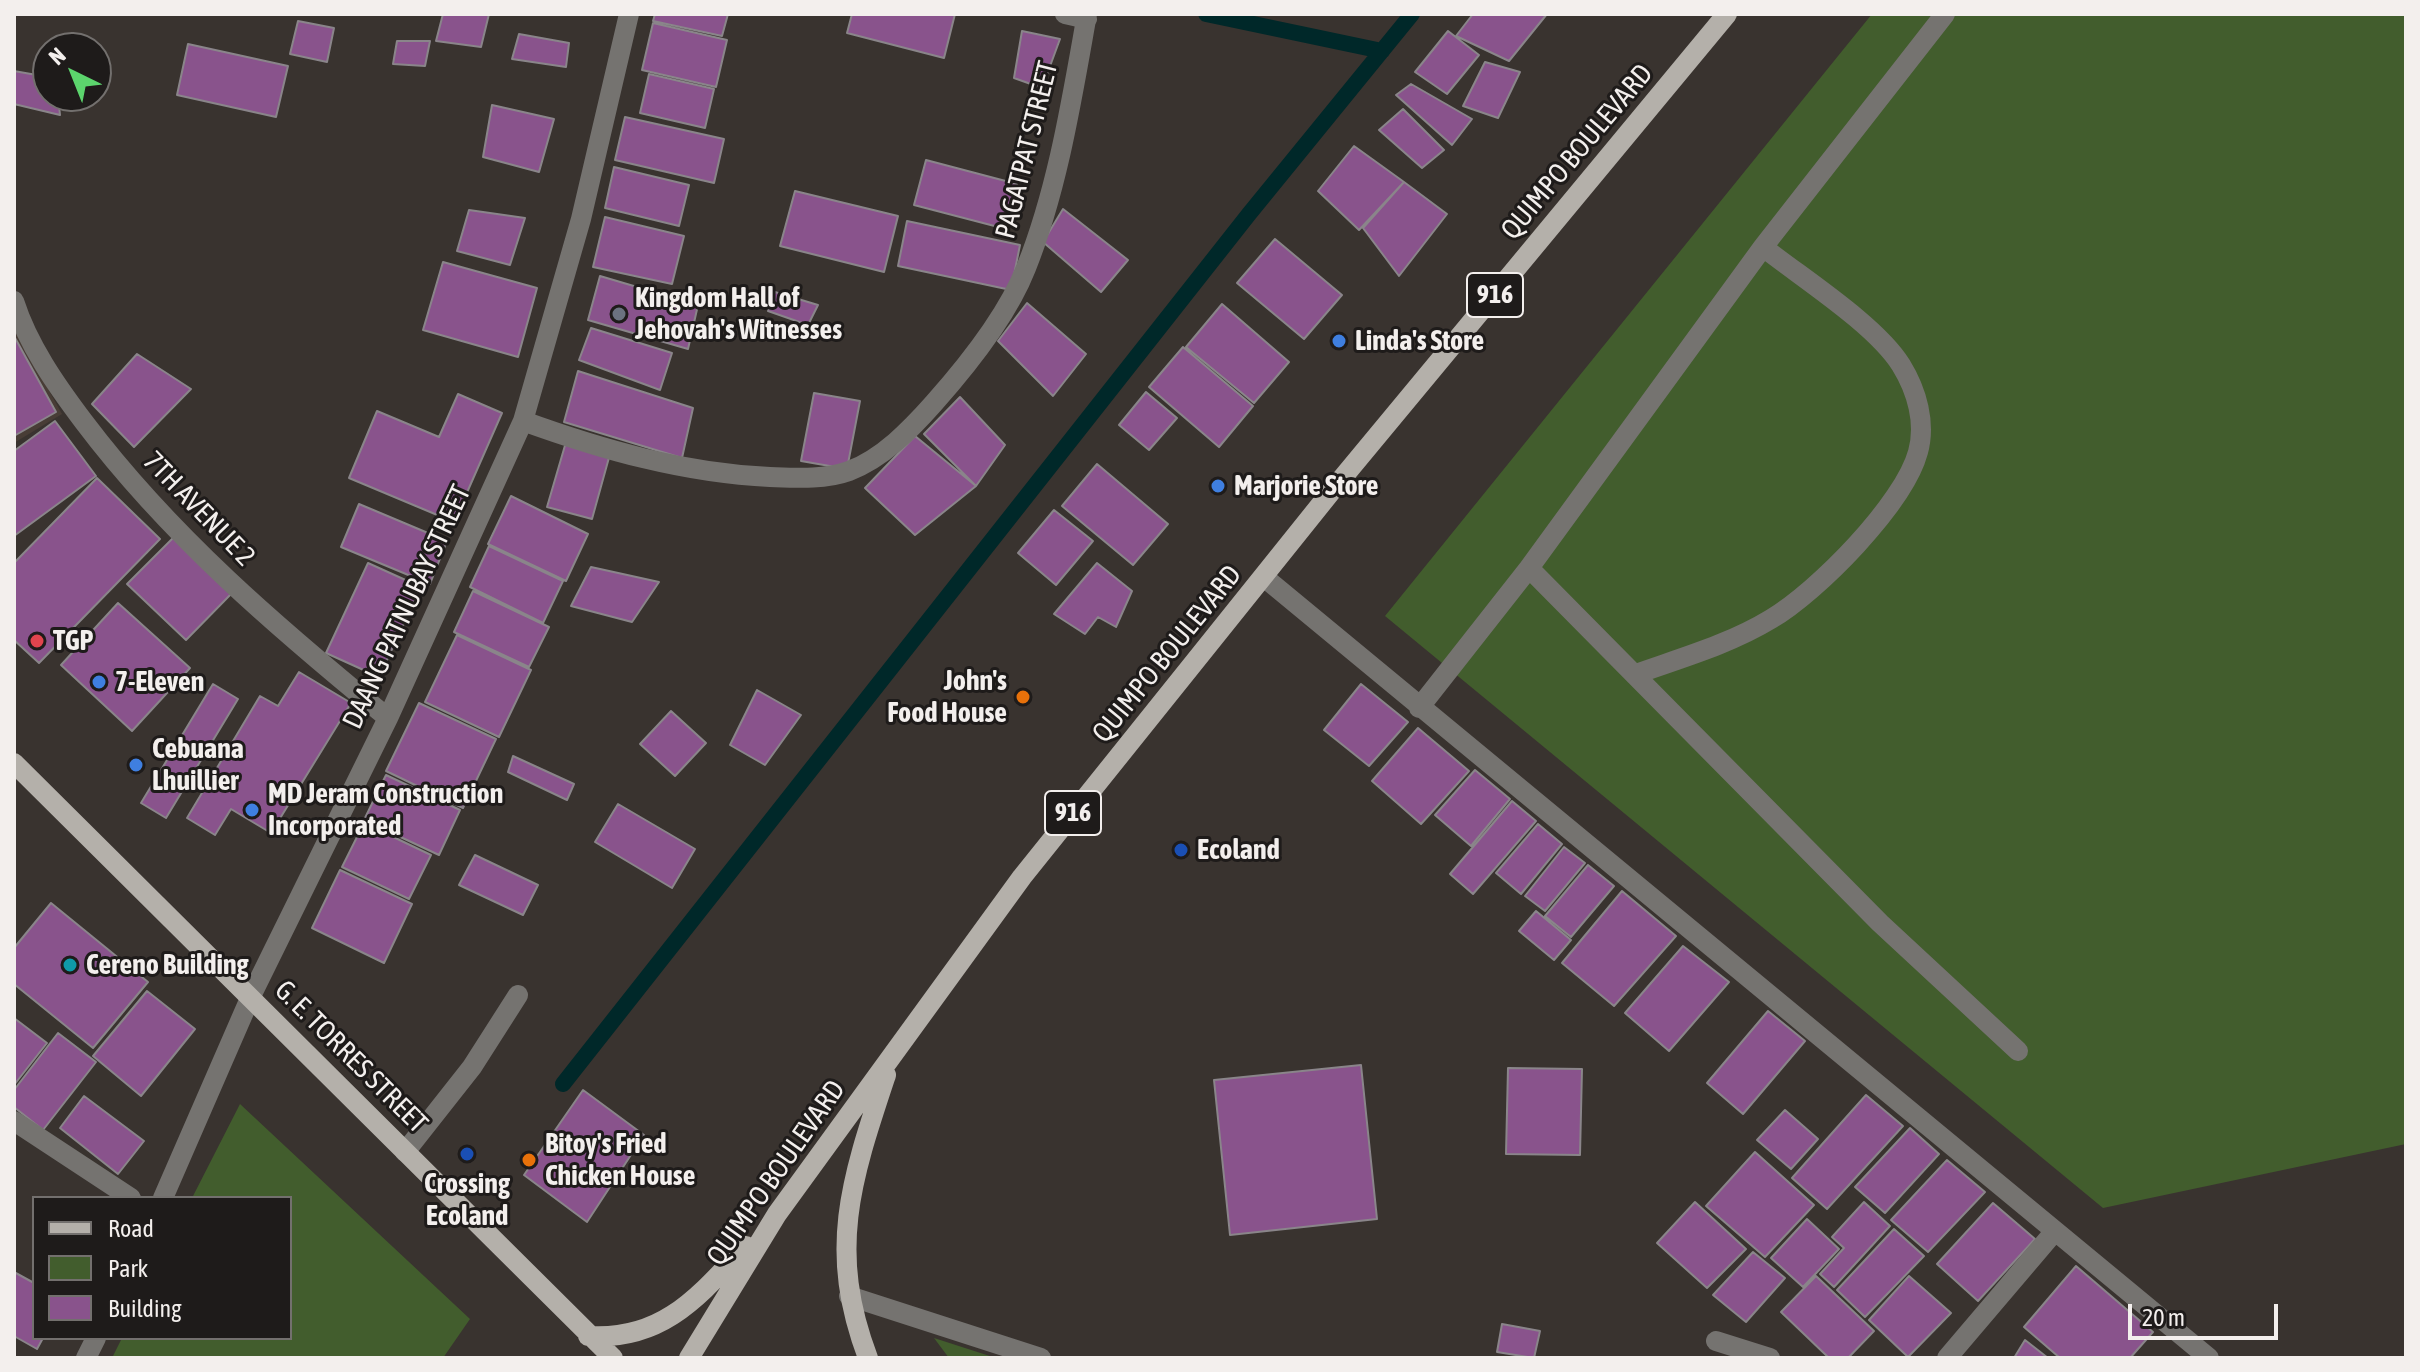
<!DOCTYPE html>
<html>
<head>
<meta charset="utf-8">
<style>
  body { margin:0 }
  #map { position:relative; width:2420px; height:1372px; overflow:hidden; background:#39332f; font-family:"Asap Condensed",sans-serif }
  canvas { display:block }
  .frame { position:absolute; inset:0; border:16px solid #f3efed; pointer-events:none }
  .legend { position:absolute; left:32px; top:1196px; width:260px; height:144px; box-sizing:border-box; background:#1e1b1a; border:2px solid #73706e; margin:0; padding:10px 14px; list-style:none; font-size:24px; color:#f3efed }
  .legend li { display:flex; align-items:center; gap:16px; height:40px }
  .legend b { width:40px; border:2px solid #73706e }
  .north { position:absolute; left:32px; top:32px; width:80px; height:80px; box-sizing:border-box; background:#1e1b1a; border:2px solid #73706e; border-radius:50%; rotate:317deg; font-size:22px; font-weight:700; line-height:32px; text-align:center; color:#f3efed }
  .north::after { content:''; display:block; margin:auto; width:28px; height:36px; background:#5cd56d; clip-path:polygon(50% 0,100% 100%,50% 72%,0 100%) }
  .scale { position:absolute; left:2128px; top:1304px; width:150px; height:36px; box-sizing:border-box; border:4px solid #f3efed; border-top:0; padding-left:10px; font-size:24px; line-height:28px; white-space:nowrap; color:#f3efed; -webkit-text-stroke:6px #1e1b1a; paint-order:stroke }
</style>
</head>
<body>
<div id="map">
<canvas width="2420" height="1372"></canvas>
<div class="frame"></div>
<ul class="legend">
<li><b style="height:10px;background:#b4b0aa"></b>Road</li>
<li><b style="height:22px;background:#425d2d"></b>Park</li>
<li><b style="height:22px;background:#89538c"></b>Building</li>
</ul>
<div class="north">N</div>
<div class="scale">20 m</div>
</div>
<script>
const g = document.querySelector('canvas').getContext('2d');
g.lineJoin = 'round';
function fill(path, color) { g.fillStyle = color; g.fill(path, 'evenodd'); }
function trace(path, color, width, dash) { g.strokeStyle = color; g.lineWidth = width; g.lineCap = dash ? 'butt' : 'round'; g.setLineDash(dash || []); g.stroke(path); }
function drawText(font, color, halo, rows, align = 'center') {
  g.font = font + ' "Asap Condensed",sans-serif'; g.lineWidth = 6; g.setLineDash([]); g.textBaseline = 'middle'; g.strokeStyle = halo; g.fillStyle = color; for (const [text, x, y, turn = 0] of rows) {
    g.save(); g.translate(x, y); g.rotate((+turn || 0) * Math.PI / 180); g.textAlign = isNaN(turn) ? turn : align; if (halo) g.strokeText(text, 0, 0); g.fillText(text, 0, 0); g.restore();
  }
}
const built = new Path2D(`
  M14 328 62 414 14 443Z`);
const green = new Path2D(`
  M1872 14H2406V1144L2103 1208 1385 616Z
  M240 1104 470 1319 443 1358H112L122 1338H290V1198H192Z
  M934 1338 996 1358H949Z`);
const stream = new Path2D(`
  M1206 14 1382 51
  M563 1084 1249 214 1412 14`);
const building = new Path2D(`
  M443 14H489L481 47 436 41Z
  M655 14H728L722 36 653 21Z
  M852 14H955L944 58 847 33Z
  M1473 14H1547L1509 61 1456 36Z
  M298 21 334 28 327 62 290 54Z
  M653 23 727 40 716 87 642 70Z
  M1022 31 1060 39 1042 88 1014 78Z
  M1448 31 1479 55 1447 94 1415 72Z
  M519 34 569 43 566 67 512 59Z
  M397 41H430L425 66 393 64Z
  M188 44 288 66 276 117 177 95Z
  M1485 62 1520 72 1498 118 1463 106Z
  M14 71 48 77V96H58L60 115 14 104Z
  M649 74 714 89 705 128 640 113Z
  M1411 84 1472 119 1452 145 1396 95Z
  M492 105 554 119 539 172 483 157Z
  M1403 109 1444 150 1422 168 1379 130Z
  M625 117 724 139 714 183 615 160Z
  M1354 146 1404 182 1359 230 1318 191Z
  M926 160 1017 184 1006 229 914 205Z
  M614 167 689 185 679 226 605 208Z
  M1404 182 1447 214 1399 276 1363 228Z
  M795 191 898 216 884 272 780 246Z
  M1063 209 1128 260 1101 292 1043 242Z
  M469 210 525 218 510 265 457 251Z
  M605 217 684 236 672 284 593 267Z
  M907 221 1020 245 1011 290 898 266Z
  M1275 239 1342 295 1304 339 1237 283Z
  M443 262 537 288 518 357 423 330Z
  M600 276 698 305 688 349 588 320Z
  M775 292 818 305 808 325 768 311Z
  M1027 303 1086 354 1053 396 998 341Z
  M1222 304 1289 362 1254 403 1186 347Z
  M591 328 672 353 660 390 579 360Z
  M14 336 56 412 14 436Z
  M1183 347 1253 406 1219 447 1149 387Z
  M137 354 191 389 134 447 92 404Z
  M578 371 693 408 682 458 564 422Z
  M1146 392 1177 418 1149 450 1119 425Z
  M814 393 860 401 847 469 801 461Z
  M458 394 502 413 454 522 349 478 377 411 439 437Z
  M960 397 1005 445 976 486 924 434Z
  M55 421 96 476 14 536V451Z
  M915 436 976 486 915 535 865 488Z
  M566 442 610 454 592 519 547 507Z
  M1097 464 1168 524 1133 565 1062 506Z
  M97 478 160 539 39 663 14 640V563Z
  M511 496 588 534 566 581 488 544Z
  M359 504 447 541 430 584 341 547Z
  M1054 510 1093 541 1056 585 1018 553Z
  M176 535 234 591 186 640 127 584Z
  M489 546 563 581 543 623 470 587Z
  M368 563 421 587 379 677 326 653Z
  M1097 563 1132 591 1116 627 1098 617 1085 634 1054 614Z
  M591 567 659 582 632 622 571 606Z
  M473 591 549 627 529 667 454 632Z
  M118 603 190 668 132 731 61 665Z
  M457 635 531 670 499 737 425 702Z
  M299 672 351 703 271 833 231 809 215 835 187 818 260 696 278 706Z
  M213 684 238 699 166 818 141 803Z
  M1361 684 1408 722 1369 766 1324 730Z
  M757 690 801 715 765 765 730 745Z
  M419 703 496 739 463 808 386 771Z
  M671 711 706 743 675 776 640 744Z
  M1418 728 1469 771 1421 824 1372 781Z
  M513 756 574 784 567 800 508 772Z
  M1475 770 1510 799 1471 846 1435 815Z
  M386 775 460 810 439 855 364 820Z
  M1512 801 1536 821 1473 894 1450 874Z
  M618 804 695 849 672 888 595 842Z
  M364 823 431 855 409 899 342 867Z
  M1538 824 1562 844 1521 894 1496 873Z
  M1564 847 1585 863 1545 911 1525 896Z
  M475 855 538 885 523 915 459 885Z
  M1588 865 1614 886 1571 937 1545 916Z
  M340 870 412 904 384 963 312 928Z
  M1622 891 1676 936 1614 1006 1562 963Z
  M51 903 148 982 93 1048 14 984V948Z
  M1536 911 1571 940 1554 960 1519 931Z
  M1683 946 1729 982 1669 1051 1625 1013Z
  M147 991 195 1029 141 1096 93 1056Z
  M1768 1011 1805 1041 1743 1114 1707 1083Z
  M14 1018 47 1043 14 1085Z
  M58 1033 96 1062 43 1130 14 1107V1090Z
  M1361 1065 1377 1219 1230 1235 1214 1080Z
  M1508 1068 1582 1069 1580 1155 1506 1154Z
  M583 1090 644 1135 587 1222 524 1175Z
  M1866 1095 1903 1126 1827 1209 1792 1178Z
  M84 1096 144 1141 118 1174 60 1128Z
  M1785 1110 1818 1139 1791 1169 1757 1140Z
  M1910 1128 1939 1154 1885 1213 1855 1187Z
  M1755 1152 1814 1205 1765 1257 1706 1206Z
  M1947 1160 1985 1192 1928 1252 1891 1220Z
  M1695 1202 1746 1249 1707 1288 1657 1243Z
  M1864 1202 1890 1226 1834 1287 1820 1274 1844 1248 1832 1237Z
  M1993 1203 2035 1239 1978 1301 1937 1264Z
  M1807 1219 1839 1249 1803 1287 1771 1258Z
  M1894 1229 1924 1256 1865 1317 1837 1290Z
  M1753 1252 1785 1278 1746 1322 1713 1295Z
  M2076 1266 2153 1332 2130 1358H2060L2024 1327Z
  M14 1272 34 1283V1338H43L37 1349 14 1336Z
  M1816 1276 1874 1331 1848 1358H1829L1781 1312Z
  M1909 1276 1951 1313 1908 1357 1869 1320Z
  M1502 1324 1540 1331 1534 1358 1497 1352Z
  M2025 1340 2048 1358H2014Z`);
const minor = new Path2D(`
  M1065 14 1087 19
  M14 301C28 345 56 385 84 422 170 536 278 628 388 718
  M523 421C603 450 684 473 770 477 796 478 824 480 849 471 882 459 911 429 934 403 966 367 1008 314 1026 268 1058 188 1072 98 1087 14
  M1529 568 1880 923 2018 1051
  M1265 578 2209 1358
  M1636 674C1681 658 1730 644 1771 619 1817 592 1904 504 1918 452 1926 423 1917 391 1901 365 1875 324 1802 278 1763 247
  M1419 708 1529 568 1763 247 1945 14
  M14 1121 131 1198
  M405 1152 472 1067 518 995
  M163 1198 251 996 388 718 523 421 581 219 629 14
  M849 1296 1041 1358
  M1716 1341 1770 1358
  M86 1358 96 1338
  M1947 1358 2055 1231`);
const major = new Path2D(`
  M14 763 613 1358
  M588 1336C663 1341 699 1296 746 1246
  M689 1358 777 1214 1022 877 1334 488 1727 14
  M868 1358C827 1250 851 1180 886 1075`);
const markers = [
  [619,314,8,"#6b7280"],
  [1339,341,8,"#3f7fe0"],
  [1218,486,8,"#3f7fe0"],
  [37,641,8,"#e0444e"],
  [99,682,8,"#3f7fe0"],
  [1023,697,8,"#e8710a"],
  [136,765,8,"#3f7fe0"],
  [252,810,8,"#3f7fe0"],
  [1181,850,8,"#1a4fb4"],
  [70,965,8,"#0f9aa8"],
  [467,1154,8,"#1a4fb4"],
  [529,1160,8,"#e8710a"]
];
const shields = [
  [1495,295,56],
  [1073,813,56]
];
const shieldNames = [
  ["916",1495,295],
  ["916",1073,813]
];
const streetNames = [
  ["PAGATPAT STREET",1027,150,-76],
  ["QUIMPO BOULEVARD",1577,152,-50],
  ["7TH AVENUE 2",199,509,46],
  ["DAANG PATNUBAY STREET",407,607,-65],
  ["QUIMPO BOULEVARD",1167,654,-51],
  ["G. E. TORRES STREET",351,1057,45],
  ["QUIMPO BOULEVARD",776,1173,-55]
];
const poiNames = [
  ["Kingdom Hall of",635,298],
  ["Jehovah's Witnesses",635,330],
  ["Linda's Store",1355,341],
  ["Marjorie Store",1234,486],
  ["TGP",53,641],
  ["John's",1007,681,"right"],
  ["Food House",1007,713,"right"],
  ["7-Eleven",115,682],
  ["Cebuana",152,749],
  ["Lhuillier",152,781],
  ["MD Jeram Construction",268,794],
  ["Incorporated",268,826],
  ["Ecoland",1197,850],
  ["Cereno Building",86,965],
  ["Bitoy's Fried",545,1144],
  ["Chicken House",545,1176],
  ["Crossing",467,1184,"center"],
  ["Ecoland",467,1216,"center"]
];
fill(built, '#483d36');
fill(green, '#425d2d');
trace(stream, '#002829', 16);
fill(building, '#89538c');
trace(building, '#8a858a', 2);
trace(minor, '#757370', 20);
trace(major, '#b4b0aa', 20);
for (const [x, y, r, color] of markers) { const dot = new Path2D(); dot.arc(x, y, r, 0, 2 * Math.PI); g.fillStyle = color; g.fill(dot); trace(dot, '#1e1b1a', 3); }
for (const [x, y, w] of shields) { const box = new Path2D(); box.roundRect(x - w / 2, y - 22, w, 44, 6); g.fillStyle = '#1e1b1a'; g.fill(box); trace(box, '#f3efed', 2); }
drawText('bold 26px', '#f3efed', null, shieldNames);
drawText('28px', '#f3efed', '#1e1b1a', streetNames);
drawText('bold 28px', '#f3efed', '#1e1b1a', poiNames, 'left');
</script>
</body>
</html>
